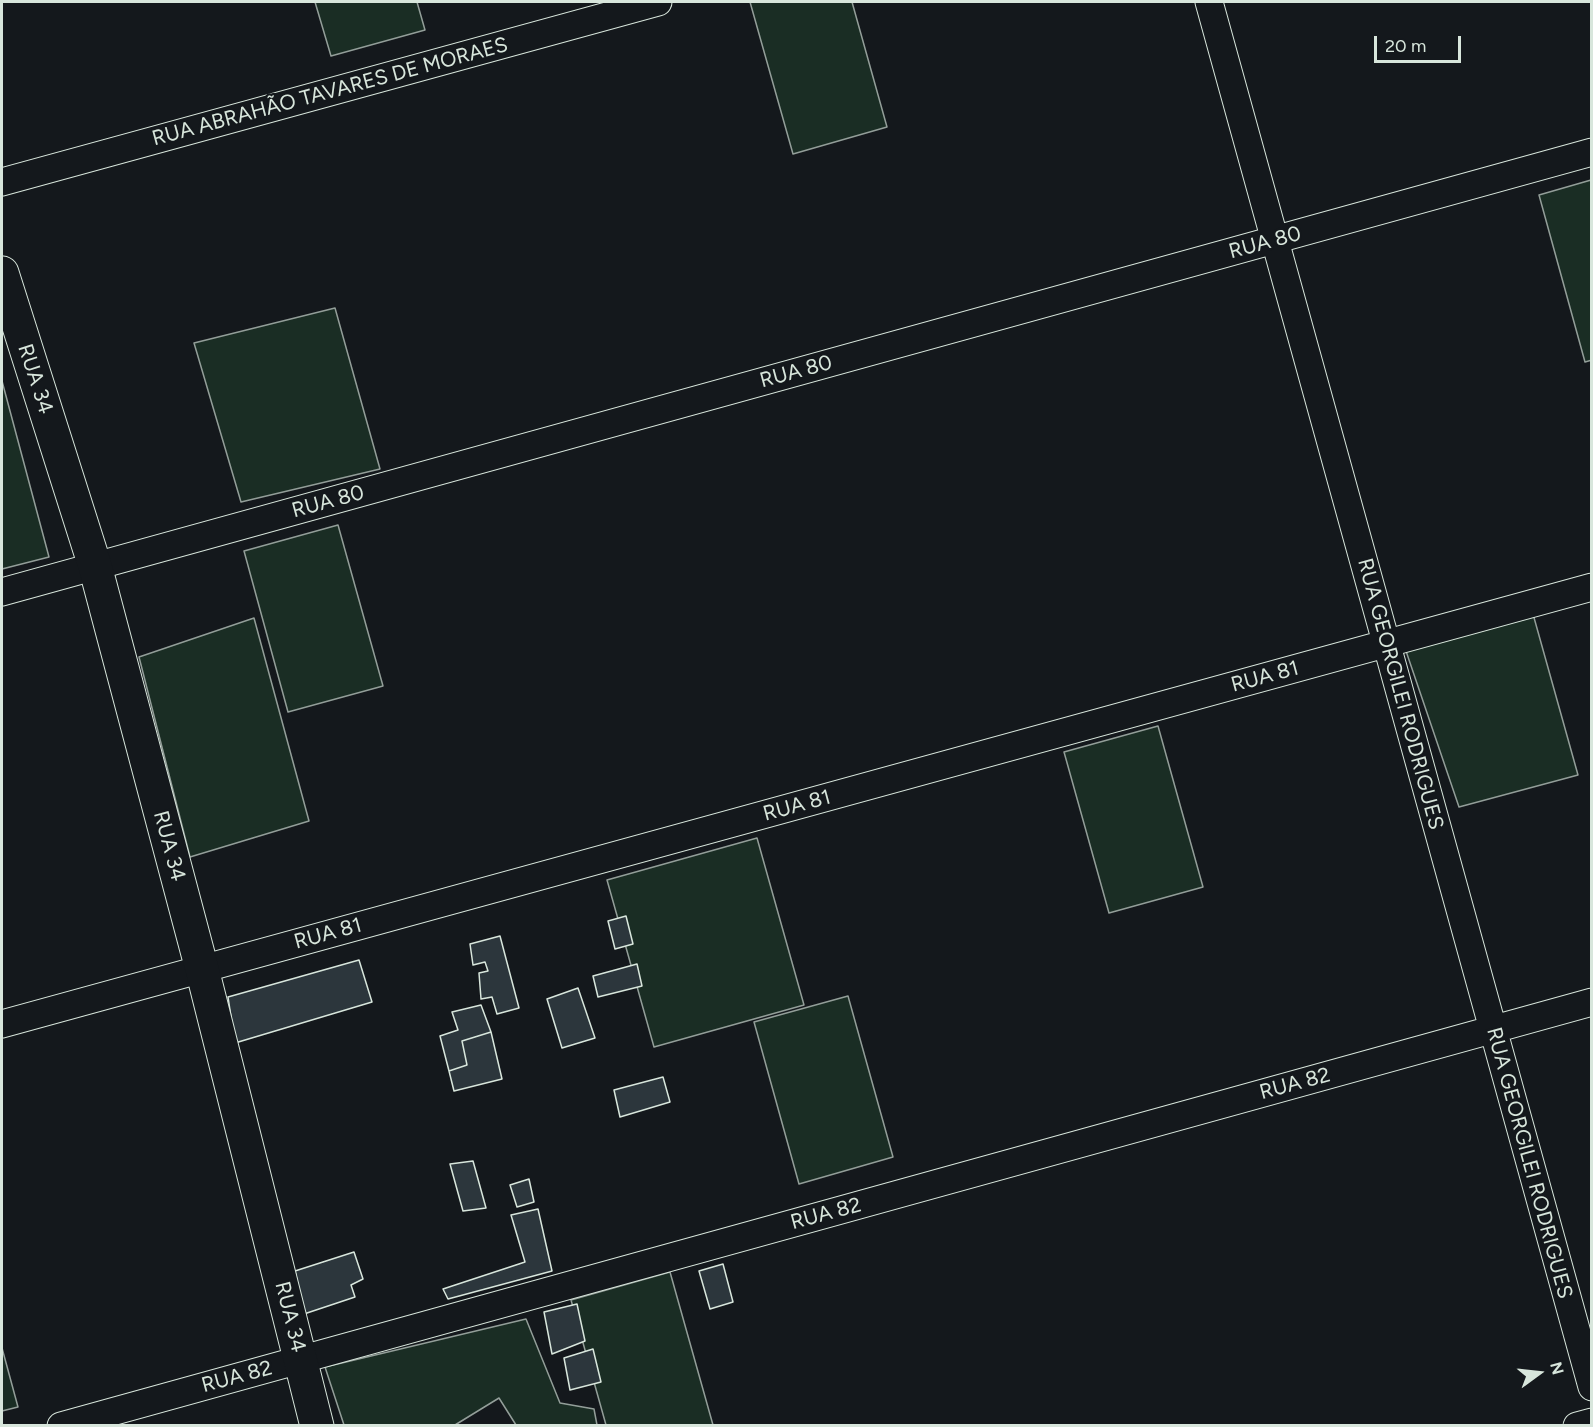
<!DOCTYPE html>
<html>
<head>
<meta charset="utf-8">
<style>
  body { margin:0 }
  #map { position:relative; width:1593px; height:1427px; overflow:hidden; background:#14181c; font-family:Figtree,sans-serif }
  canvas { display:block }
  .frame { position:absolute; inset:0; border:3px solid #d8e6dc; pointer-events:none }
  .north { position:absolute; left:1509px; top:1343px; width:60px; height:60px; -webkit-text-stroke:4px #14181c; paint-order:stroke; rotate:75deg; font-size:16px; font-weight:700; line-height:24px; text-align:center; color:#d8e6dc }
  .north::after { content:''; display:block; margin:auto; width:21px; height:27px; background:#d8e6dc; clip-path:polygon(50% 0,100% 100%,50% 72%,0 100%) }
  .scale { position:absolute; left:1374px; top:36px; width:87px; height:27px; box-sizing:border-box; border:3px solid #d8e6dc; border-top:0; padding-left:8px; font-size:18px; line-height:21px; white-space:nowrap; color:#d8e6dc; -webkit-text-stroke:4px #14181c; paint-order:stroke }
</style>
</head>
<body>
<div id="map">
<canvas width="1593" height="1427"></canvas>
<div class="frame"></div>
<div class="north">N</div>
<div class="scale">20 m</div>
</div>
<script>
const g = document.querySelector('canvas').getContext('2d');
g.lineJoin = 'round';
function fill(path, color) { g.fillStyle = color; g.fill(path, 'evenodd'); }
function trace(path, color, width, dash) { g.strokeStyle = color; g.lineWidth = width; g.lineCap = dash ? 'butt' : 'round'; g.setLineDash(dash || []); g.stroke(path); }
function drawText(font, color, halo, rows, align = 'center') {
  g.font = font + ' Figtree,sans-serif'; g.lineWidth = 4.5; g.setLineDash([]); g.textBaseline = 'middle'; g.strokeStyle = halo; g.fillStyle = color; for (const [text, x, y, turn = 0] of rows) {
    g.save(); g.translate(x, y); g.rotate((+turn || 0) * Math.PI / 180); g.textAlign = isNaN(turn) ? turn : align; if (halo) g.strokeText(text, 0, 0); g.fillText(text, 0, 0); g.restore();
  }
}
const green = new Path2D(`
  M315 2H417L425 30 331 56Z
  M750 2H852L887 127 793 154Z
  M1591 180 1592 360 1585 362 1539 195Z
  M335 308 380 469 241 502 194 343Z
  M2 381 49 557 2 569Z
  M338 525 383 686 288 712 244 551Z
  M1533 614 1578 775 1459 807 1406 651Z
  M254 618 309 821 190 857 139 657Z
  M1158 726 1203 887 1109 913 1064 752Z
  M757 838 804 1005 654 1047 607 880Z
  M848 996 893 1157 799 1184 754 1022Z
  M670 1272 713 1425H606L571 1300Z
  M526 1319 560 1403 594 1409 597 1425H516L499 1398 455 1425H344L325 1367Z
  M2 1348 18 1407 2 1411Z`);
const building = new Path2D(`
  M626 916 633 944 615 949 608 921Z
  M500 936 519 1008 497 1014 492 997 481 999 479 973 488 971 485 962 473 965 470 944Z
  M359 960 372 1002 235 1043 228 997Z
  M637 964 642 986 598 997 593 976Z
  M578 988 595 1038 562 1048 547 999Z
  M481 1005 491 1032 462 1041 467 1065 449 1071 440 1036 458 1030 452 1012Z
  M491 1032 502 1079 454 1091 449 1071 467 1065 462 1041Z
  M663 1077 670 1102 620 1117 614 1090Z
  M473 1161 486 1208 463 1211 450 1164Z
  M529 1179 534 1202 517 1207 510 1185Z
  M538 1209 552 1271 448 1299 443 1289 525 1262 511 1215Z
  M354 1252 363 1279 351 1285 355 1297 304 1314 295 1271Z
  M723 1264 733 1302 710 1309 699 1271Z
  M577 1304 585 1341 552 1354 544 1312Z
  M593 1349 601 1382 570 1390 564 1358Z`);
const minor = new Path2D(`
  M1209 2 1592 1387
  M2 182 658 2
  M2 592 1592 152
  M2 1024 1592 587
  M61 1426 1592 1002
  M1577 1426 1592 1422`);
const tertiary = new Path2D(`
  M2 273 95 566 202 969 317 1426`);
const streetNames = [
  ["RUA ABRAHÃO TAVARES DE MORAES",330,92,-15],
  ["RUA 80",1265,243,-15],
  ["RUA 80",796,372,-15],
  ["RUA 34",35,379,72],
  ["RUA 80",328,502,-15],
  ["RUA 81",1265,677,-15],
  ["RUA GEORGILEI RODRIGUES",1400,694,75],
  ["RUA 81",797,806,-15],
  ["RUA 34",169,846,75],
  ["RUA 81",328,934,-15],
  ["RUA 82",1295,1084,-15],
  ["RUA GEORGILEI RODRIGUES",1529,1163,75],
  ["RUA 82",826,1214,-15],
  ["RUA 34",290,1317,76],
  ["RUA 82",237,1377,-15]
];
fill(green, '#1a2d24');
trace(green, '#939e99', 1.5);
fill(building, '#2c363c');
trace(building, '#d8e6dc', 1.5);
trace(minor, '#d8e6dc', 29);
trace(tertiary, '#d8e6dc', 35);
trace(minor, '#14181c', 27);
trace(tertiary, '#14181c', 33);
drawText('21px', '#d8e6dc', '#14181c', streetNames);
</script>
</body>
</html>
